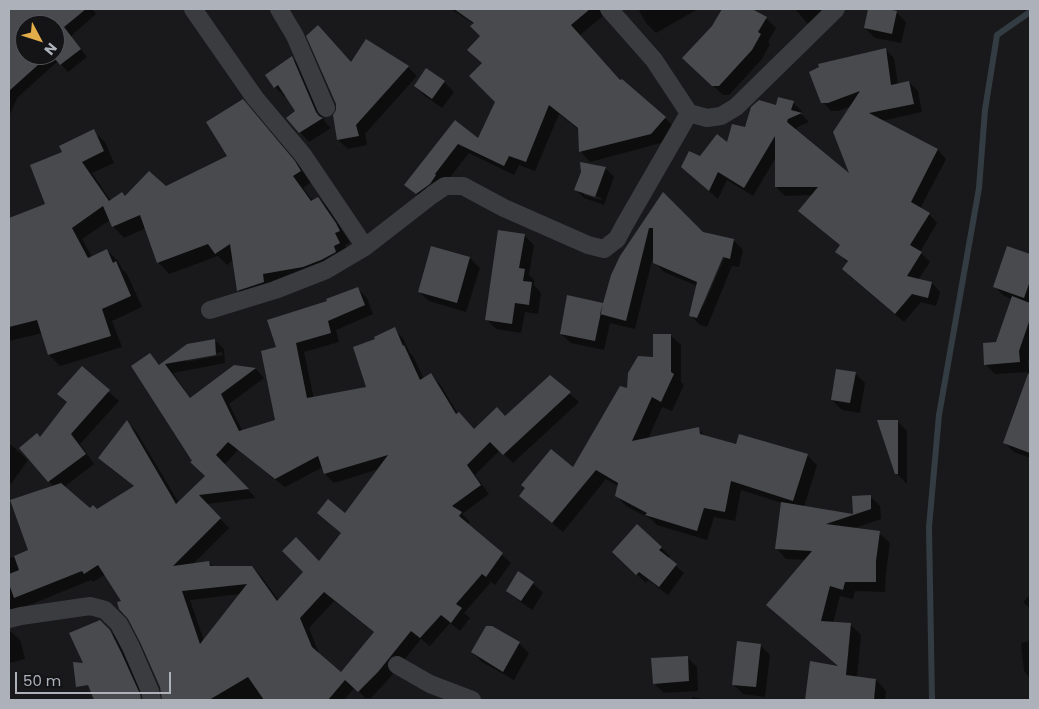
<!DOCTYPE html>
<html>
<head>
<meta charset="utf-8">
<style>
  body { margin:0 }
  #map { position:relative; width:1039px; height:709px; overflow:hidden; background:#19191b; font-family:Poppins,sans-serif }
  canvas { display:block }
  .frame { position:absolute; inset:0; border:10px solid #adb1ba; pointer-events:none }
  .north { position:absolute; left:15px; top:15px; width:50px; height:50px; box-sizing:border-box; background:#141416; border:1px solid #515358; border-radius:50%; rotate:130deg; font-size:14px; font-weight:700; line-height:20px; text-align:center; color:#adb1ba }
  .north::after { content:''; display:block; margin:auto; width:18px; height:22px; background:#e3ae4a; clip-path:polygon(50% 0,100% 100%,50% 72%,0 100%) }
  .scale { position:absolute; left:15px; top:672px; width:156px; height:22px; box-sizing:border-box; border:2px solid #adb1ba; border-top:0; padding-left:6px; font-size:15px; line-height:18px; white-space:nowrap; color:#adb1ba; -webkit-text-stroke:4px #141416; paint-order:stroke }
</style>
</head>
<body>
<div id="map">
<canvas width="1039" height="709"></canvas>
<div class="frame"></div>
<div class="north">N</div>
<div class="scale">50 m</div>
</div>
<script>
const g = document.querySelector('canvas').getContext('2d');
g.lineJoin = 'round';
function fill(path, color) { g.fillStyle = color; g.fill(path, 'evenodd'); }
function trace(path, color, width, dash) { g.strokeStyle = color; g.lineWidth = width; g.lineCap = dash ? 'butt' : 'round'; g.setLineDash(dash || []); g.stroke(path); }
const shadow = new Path2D(`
  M9 9H92L96 14 71 36 87 57 68 72 58 61 17 98 9 117ZM25 25H55V55H25Z
  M451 9H599L604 15 579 36 621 82 665 118 675 128 661 143 590 162 581 152 579 130 559 114 535 171 519 165 514 175 469 153 444 185 427 203 416 194 406 185 455 121 479 140 496 102 483 64 481 36 474 24Z
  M638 9H698L656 33 646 23Z
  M723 9H738L744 12 747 9H749L766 18 776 28 768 42 770 44 762 59 729 95H723L694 68 713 27Z
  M795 9H829L808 24Z
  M869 9H881L896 12 906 22 901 43 875 38 865 28Z
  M885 49 894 58 898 85 909 82 918 91 922 112 881 121 938 150 946 159 920 209 929 214 937 223 920 252 930 262 918 280 932 283 940 292 936 306 921 302 904 322 852 278 843 269 848 263 837 252 841 246 812 195 785 196 776 187V157L753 196 727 180 718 199 692 176 701 158 728 145 746 128 776 107 793 103 802 111 801 114 809 122 797 127 795 131 852 177 851 106 838 111H831L823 102Z
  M292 58 302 68 325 122 331 128 309 142 300 132 296 111 286 96 285 97 275 87Z
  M352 63 408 67 417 76 365 134 367 145 348 149 338 140Z
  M444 82 454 92 442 108 425 96 415 86Z
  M242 100 254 112 306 174 311 182 303 188 313 201 318 198 330 210 350 243 345 245 350 255 249 301 238 290 233 260 227 265 218 256 169 274 158 262 146 228 124 238 113 226 110 220 82 239 92 257 107 250 118 261 122 269 127 274 142 307 112 321 122 347 60 366 49 355 42 333 9 341V303L27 299 12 271 9 267V219L47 204 64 153 93 131 105 142 114 163 92 173 111 201 122 193 126 197 165 188 229 156Z
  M605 168 614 177 604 205 584 198 576 190ZM584 192 602 198 601 200 584 195Z
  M663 194 703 233 733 240 743 250 739 267 732 266 707 327 700 325 690 315 697 286 664 272 654 262V253L635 329 610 323 604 350 571 343 561 334 604 306ZM724 251 727 252 703 307V301Z
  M524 235 534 245 529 275 534 280V285L541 293 538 314 525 312 521 333 496 329 486 319Z
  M432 248 470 258 480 268 466 312 429 301 419 292Z
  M1008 248 1030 256V355L1028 361 1029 372 995 374 985 364 997 343 1012 299 1004 296 994 286Z
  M358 289 367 298 373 314 336 330 339 342 304 352 314 399 368 388 377 340 394 329 403 338 410 353 413 356 424 379 431 375 440 384 458 414 474 430 505 417 550 377 579 402 513 463 500 450 475 475 489 494 462 514 470 522 468 525 511 563 495 585 491 582 464 613 470 618 460 631 450 623 430 646 421 639 387 681 371 698H365L355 687 344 700H163L161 687 123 601 106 574 93 582 91 580 12 612 9 623V558L30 554 54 487 20 448 41 439 68 402 82 368 119 401 80 444 94 464 64 487 90 510H96L135 487 109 467 100 458 127 422 136 431 179 503 207 476 194 461 150 355 160 365 215 340 224 349 225 363 173 373 191 399 234 367 256 369 264 378 229 404 243 432 276 421 277 348 328 302ZM222 352 223 355 185 362 188 359ZM238 450 285 487 323 467 325 474 334 483 379 469 346 515 319 513 342 534 319 562 279 601 261 576 252 567H214L209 563 192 565 229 528 206 504 256 498 224 465ZM240 594 204 641 190 600ZM334 601 375 633 341 674 320 656 309 628Z
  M670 335 681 345V382L684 385 672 411 662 407 648 439 698 429 706 437 737 445 807 455 817 465 804 507 855 515 854 497 870 496 880 506 881 519 852 529 879 533 890 543 886 572 885 592 855 591 853 599 840 596 833 623 850 624 861 635 857 678 876 680 886 691 885 700H806L811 663 840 668 778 615 768 605 806 560 786 559 776 548 782 503 741 490 735 521 714 517 707 540 657 525 651 519 626 506 616 495 618 486 606 479 563 532 531 506 520 496 574 469 628 390 655 359Z
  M855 373 865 383 860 413 842 410 832 400Z
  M1020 400 1030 404V458L1014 452 1005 443Z
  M898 422 907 431V483H906L896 473Z
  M9 443 28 460 11 484 9 482Z
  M638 526 670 556 668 559 684 573 668 595 648 580 646 583 622 560Z
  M518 573 533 583 543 593 532 610 518 600 508 591Z
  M1030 595V609L1023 602Z
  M99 621 119 640 142 691 100 687Z
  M492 627 519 643 529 653 514 680 482 662 472 652Z
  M9 630 10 631 20 640 25 659 10 663 9 662Z
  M1030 641V678L1024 671 1021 643Z
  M760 645 770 655 765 697 743 694 733 684Z
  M687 657 697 667 698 691 664 693 654 683Z
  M692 697 712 700H692Z`);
const stream = new Path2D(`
  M932 700 929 527 939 415 979 188 985 110 997 35 1030 12`);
const building = new Path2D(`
  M9 9H86L64 27 81 49 60 65 52 55H55V25H25V55H49L9 91Z
  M454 9H590L571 25 620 80 622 79 666 117 651 134 579 152 578 128 549 105 526 162 509 156 504 166 458 144 435 174 436 175 430 184 416 194 404 185 455 120 478 138 495 102 469 76 482 63 467 50 480 36 470 26 474 23Z
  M722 9H752L767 17 758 32 761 34 752 50 719 86H712L682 58 712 26Z
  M868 9H887L897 11 892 34 864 28Z
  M318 25 351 62 366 39 409 66 356 125 359 136 337 140 333 115 336 110V104L306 36Z
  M886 48 891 85 909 81 914 104 869 113 938 149 911 202 930 213 910 245 922 252 907 276 932 282 928 298 912 294 895 314 842 269 848 261 835 252 840 245 798 211 818 187H775V136L744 188 718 172 709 191 681 167 689 151 700 156 717 134 727 142 732 124 745 127 751 107 759 100 776 105 778 97 794 101 791 110 802 113 788 119 787 122 849 173 833 132 860 91 828 103H821L809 72 819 67 818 64Z
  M292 56 316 112 319 116 323 118 299 133 286 118 295 111 278 85 274 88 265 75Z
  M426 68 445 81 432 99 414 86Z
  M243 99 295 161 301 171 293 176 311 201 318 197 336 223 340 231 335 233 340 243 334 246 336 252 321 260 303 267 263 274 264 282 237 291 230 244 215 254 208 244 157 263 140 215 112 227 103 206 72 228 88 258 107 249 113 263 116 261 131 296 102 309 111 336 48 355 37 320 9 327V218L45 204 30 165 62 152 59 146 94 129 104 151 82 162 109 201 122 192 125 196 149 171 166 186 227 156 206 122Z
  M580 162 606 167 595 197 574 190 581 172Z
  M663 192 703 232 734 239 730 259 723 257 697 318 689 316 697 282 653 263V228H649L626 321 600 314 611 275 620 256Z
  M498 230 525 234 519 268 525 269 523 281 532 282 529 305 515 303 512 324 485 320Z
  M431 246 470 257 457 303 418 292Z
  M1007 246 1030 254V281L1024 298 993 287Z
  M358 287 365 305 328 321 331 333 296 343 307 398 366 387 353 347 375 339 374 337 395 327 403 346 404 345 420 380 431 373 456 414 459 412 474 429 497 407 505 416 550 375 571 392 503 455 490 442 467 465 481 485 452 506 462 512 459 516 503 553 486 577 482 574 456 604 462 608 451 623 441 615 420 638 411 631 378 672 358 692 345 680 328 700H264L248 677 209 700H162L160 687 140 642 128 619 119 609 117 602 121 601 98 565 84 574 82 571 14 598 9 584V574L19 570 14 556 28 550 10 500 61 483 90 508 93 505 97 509 134 486 98 458 127 420 176 504 205 476 190 462 192 461 131 366 150 353 159 365 187 344 215 339 216 355 165 364 190 398 234 365 256 368 221 394 239 431 275 420 261 351 276 347 267 320 327 301 326 299ZM228 442 275 479 318 456 324 474 388 455 345 513 328 499 317 513 341 533 319 561 296 537 282 551 303 572 277 601 252 566H210L209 561 173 566 221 518 199 495 249 489 216 455ZM247 584 200 644 182 591ZM324 592 374 632 341 672 312 647 300 618Z
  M567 295 603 303 595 341 560 334Z
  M1012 296 1030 303V319L1019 351 1020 362 984 365 983 343 996 342Z
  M653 334H671V372L674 374 661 402 652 397 632 441 699 427 700 434 736 444 739 434 808 454 793 501 731 481 725 512 704 508 697 531 645 515 647 513 615 496 618 483 596 470 552 523 519 496 525 488 521 485 551 449 573 467 620 386 627 388 628 373 638 356 653 357Z
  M82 366 110 390 71 434 86 454 48 482 19 448 37 433 40 437 67 402 57 394Z
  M836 369 856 372 850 403 831 400Z
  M1028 374H1030V453L1003 443Z
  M877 420H898V474H895Z
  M871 495V509L826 524 880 531 876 561V582H845L843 590 830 586 821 621 851 623 846 675 876 679 874 700H805L810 661 838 666 766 605 812 551 775 549 781 502 853 514 852 496Z
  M637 524 662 547 659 550 677 564 659 587 639 572 636 575 612 552Z
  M518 571 534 582 521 601 506 591Z
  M100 620 110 630 121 652 140 694 141 700H94L88 685 76 687 73 662 83 663 69 633Z
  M486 626H492L520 642 503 672 471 652Z
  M737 641 761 644 756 687 732 685Z
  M688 656 689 681 653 684 651 658Z`);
const minor = new Path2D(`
  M193 9 255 98 303 155 365 247
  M279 9 295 36 326 108
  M609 9 654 60 689 113
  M210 310 275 290 326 270 365 247 432 195 445 186H463L504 208 588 245 604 249 617 239 625 224 689 113 707 118 721 116 736 107 836 9
  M9 619 21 616 90 606 105 610 119 624 131 647 150 691 152 700
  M397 665 430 684 472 700`);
fill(shadow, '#0007');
trace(stream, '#333c43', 6);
fill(building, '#484a4e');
trace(minor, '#3b3c40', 18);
</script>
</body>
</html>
